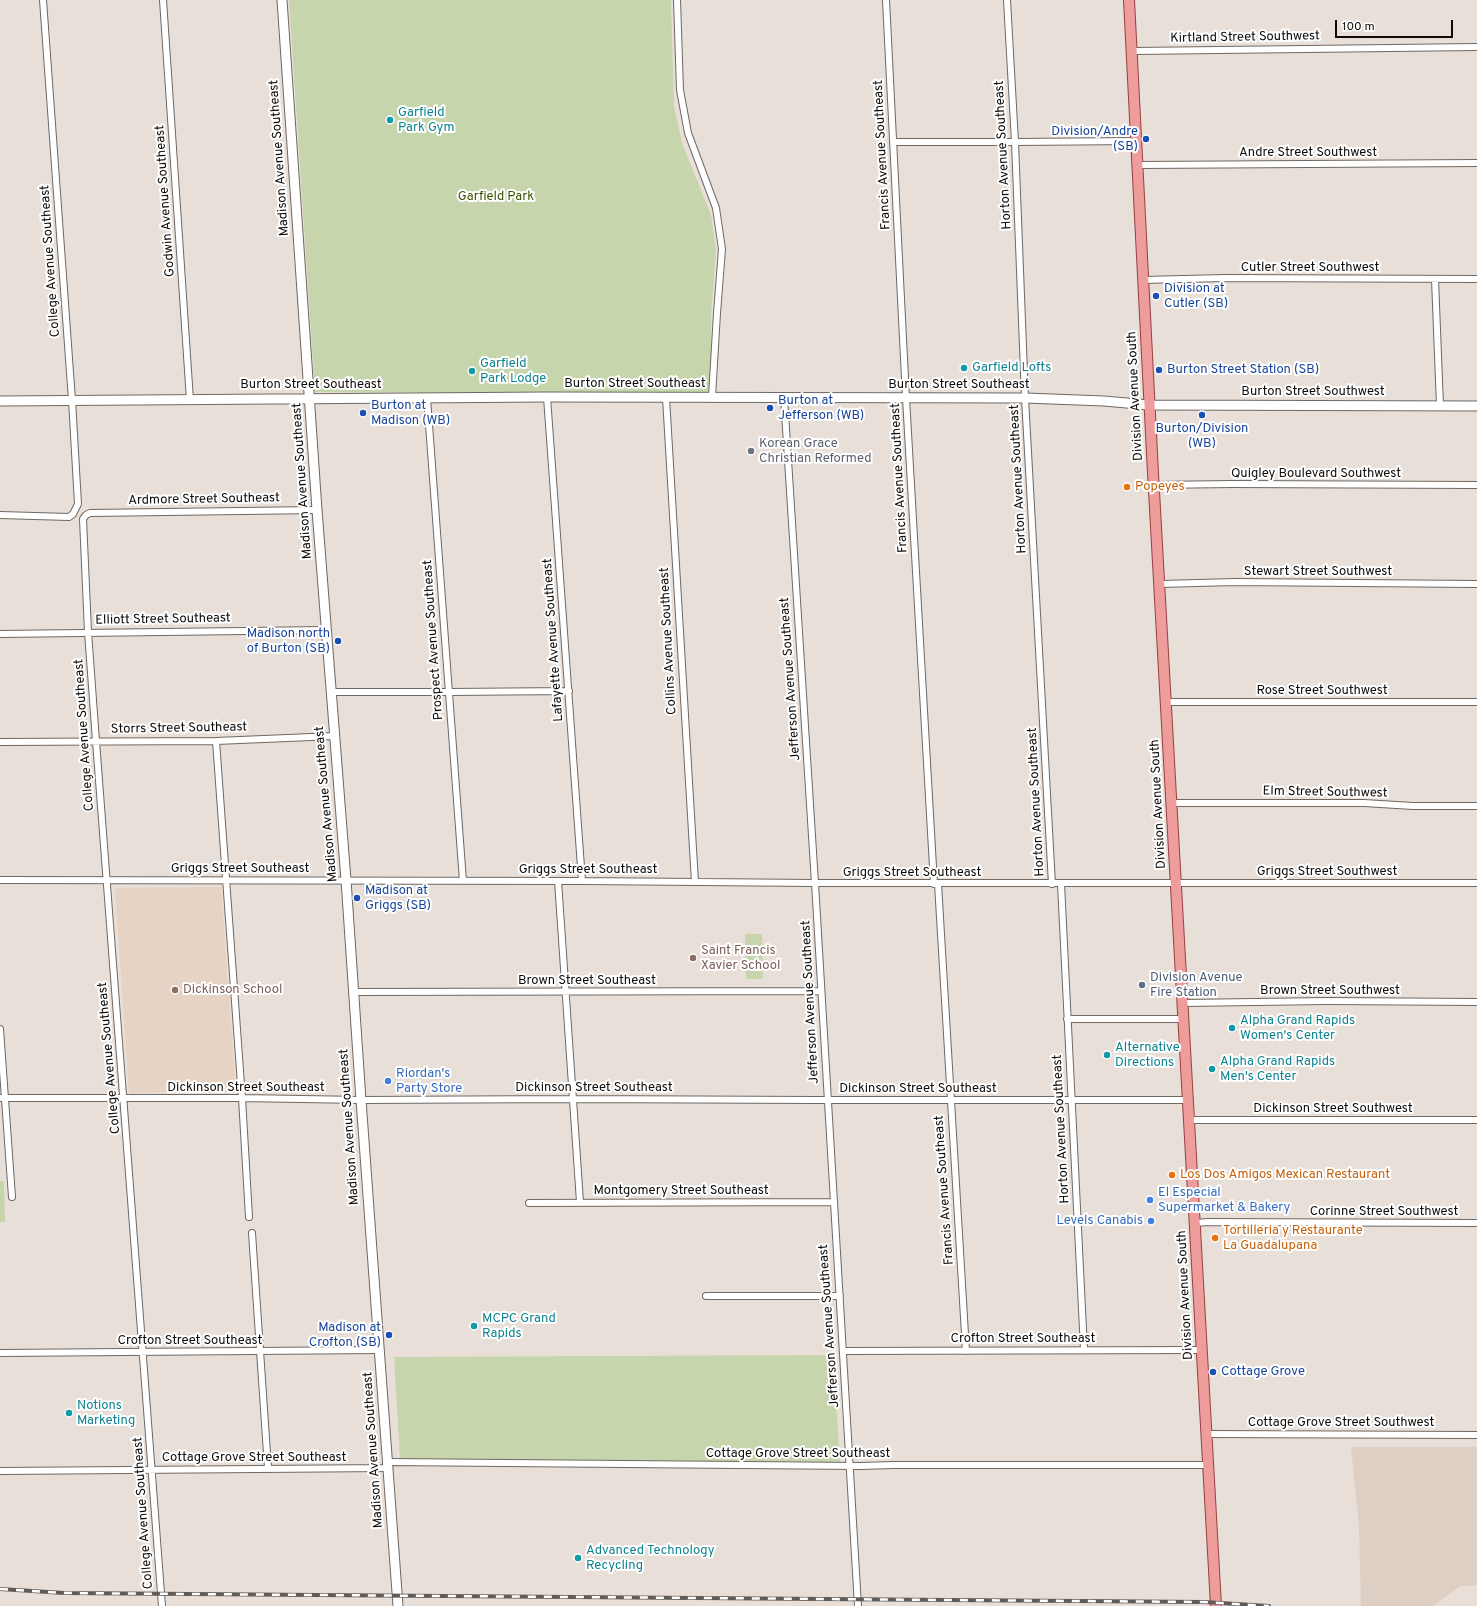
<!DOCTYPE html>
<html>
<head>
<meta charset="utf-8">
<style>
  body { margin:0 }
  #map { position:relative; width:1477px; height:1606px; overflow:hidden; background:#e8dfd8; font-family:Overpass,sans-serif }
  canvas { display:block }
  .scale { position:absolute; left:1335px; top:20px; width:118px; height:18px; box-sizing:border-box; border:2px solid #0d0b09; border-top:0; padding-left:5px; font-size:12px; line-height:14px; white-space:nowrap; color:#0d0b09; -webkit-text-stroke:3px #fff; paint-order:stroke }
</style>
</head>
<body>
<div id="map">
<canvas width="1477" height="1606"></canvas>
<div class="scale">100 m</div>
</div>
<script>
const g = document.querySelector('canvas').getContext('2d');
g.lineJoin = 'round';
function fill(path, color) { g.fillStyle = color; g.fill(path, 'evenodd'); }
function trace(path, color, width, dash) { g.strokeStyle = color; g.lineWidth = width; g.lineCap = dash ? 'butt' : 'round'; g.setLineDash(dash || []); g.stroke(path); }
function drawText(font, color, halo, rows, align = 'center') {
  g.font = font + ' Overpass,sans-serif'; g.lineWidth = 4; g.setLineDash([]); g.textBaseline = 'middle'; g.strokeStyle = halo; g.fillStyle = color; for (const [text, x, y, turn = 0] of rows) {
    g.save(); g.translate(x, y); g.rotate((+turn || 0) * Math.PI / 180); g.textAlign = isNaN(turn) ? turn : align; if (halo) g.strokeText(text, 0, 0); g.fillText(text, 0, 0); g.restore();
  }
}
const built = new Path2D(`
  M1351 1447H1477V1585L1460 1586 1433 1606H1361L1359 1527Z`);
const education = new Path2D(`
  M221 887 236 1092 129 1093 115 888Z`);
const green = new Path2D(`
  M289 0H671L674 106 682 143 711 215 716 250 711 316 712 394 315 392Z
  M745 934H762L763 979H746Z
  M0 1181H4L5 1222H0Z
  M833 1355 840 1462 400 1459 394 1357Z`);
const street = new Path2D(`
  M163 0 190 400
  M677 0 680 90 688 133 716 208 722 249 717 313 712 397
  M886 0 906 398 934 884
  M1007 0 1015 142 1025 398 1052 884
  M1133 51 1477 47
  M893 142H1015L1137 141
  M1138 165 1477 163
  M1435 279 1440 406
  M1143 280 1225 278 1477 279
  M547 397 582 881
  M784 397 815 883 858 1606
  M427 398 463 881
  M666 398 695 882
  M1154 485 1232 484 1477 485
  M0 515 69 517 73 514 78 504 72 400 43 0
  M1160 584 1235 582 1477 584
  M0 634 326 630
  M332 692H449L569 691
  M1166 702H1477
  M216 741 242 1098 249 1217
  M0 742 216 741 335 736
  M1172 803H1364L1413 806H1477
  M0 880 582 881 815 883H1477
  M558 881 580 1202
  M938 884 966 1351
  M1061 884 1084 1350
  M354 992 820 991
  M1183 1003 1327 1001 1477 1002
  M1067 1019H1184
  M0 1029 12 1197
  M0 1098H242L361 1100 572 1099 817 1100H1188
  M1189 1120H1477
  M529 1203 834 1202
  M1195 1223 1208 1222 1477 1223
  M252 1233 268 1468
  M706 1296H840
  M843 1351 1202 1350
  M0 1353 380 1350
  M1206 1434 1477 1435
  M388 1462 861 1466 893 1465H1208
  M0 1471 388 1468
  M162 1606 96 741 88 632 83 519 86 515 90 513 317 510`);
const secondary = new Path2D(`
  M282 0 317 510 346 880 361 1100 398 1606
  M0 401 547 397 1025 398 1104 401 1149 405 1477 406`);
const primary = new Path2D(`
  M1129 0 1153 473 1216 1606`);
const rail = new Path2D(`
  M0 1589 64 1593 1204 1602 1269 1606`);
const markers = [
  [390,120,4,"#0f9aa8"],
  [1146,139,4,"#1a4fb4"],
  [1156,296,4,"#1a4fb4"],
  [964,368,4,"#0f9aa8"],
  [1159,370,4,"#1a4fb4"],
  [472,371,4,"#0f9aa8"],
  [770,408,4,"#1a4fb4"],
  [363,413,4,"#1a4fb4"],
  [1202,415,4,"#1a4fb4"],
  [751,451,4,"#6b7280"],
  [1127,487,4,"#e8710a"],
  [338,641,4,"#1a4fb4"],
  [357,898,4,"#1a4fb4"],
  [693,958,4,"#8d6e63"],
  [1142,985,4,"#5c6f8a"],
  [175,990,4,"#8d6e63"],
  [1232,1028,4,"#0f9aa8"],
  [1107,1055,4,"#0f9aa8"],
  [1212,1069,4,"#0f9aa8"],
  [388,1081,4,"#3f7fe0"],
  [1172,1175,4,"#e8710a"],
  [1150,1200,4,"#3f7fe0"],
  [1151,1221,4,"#3f7fe0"],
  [1215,1238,4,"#e8710a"],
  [474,1326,4,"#0f9aa8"],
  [389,1335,4,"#1a4fb4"],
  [1213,1372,4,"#1a4fb4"],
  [69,1413,4,"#0f9aa8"],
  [578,1558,4,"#0f9aa8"]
];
const streetNames = [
  ["Kirtland Street Southwest",1245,38,-1],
  ["Andre Street Southwest",1308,153],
  ["Francis Avenue Southeast",883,155,-93],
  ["Horton Avenue Southeast",1004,155,-93],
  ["Madison Avenue Southeast",280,158,-94],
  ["Godwin Avenue Southeast",166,201,-94],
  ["College Avenue Southeast",51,261,-94],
  ["Cutler Street Southwest",1310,268],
  ["Burton Street Southeast",635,384],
  ["Burton Street Southeast",311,385],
  ["Burton Street Southeast",959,385],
  ["Burton Street Southwest",1313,392],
  ["Division Avenue South",1136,396,-93],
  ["Quigley Boulevard Southwest",1316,474],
  ["Francis Avenue Southeast",900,478,-93],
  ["Horton Avenue Southeast",1019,479,-93],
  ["Madison Avenue Southeast",303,481,-94],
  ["Ardmore Street Southeast",204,500,-1],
  ["Stewart Street Southwest",1318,572],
  ["Elliott Street Southeast",163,620,-1],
  ["Prospect Avenue Southeast",434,640,-94],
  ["Lafayette Avenue Southeast",554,640,-94],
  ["Collins Avenue Southeast",669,641,-93],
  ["Jefferson Avenue Southeast",791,679,-94],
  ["Rose Street Southwest",1322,691],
  ["Storrs Street Southeast",179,729,-1],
  ["College Avenue Southeast",85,735,-94],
  ["Elm Street Southwest",1325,793,1],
  ["Horton Avenue Southeast",1037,802,-93],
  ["Madison Avenue Southeast",327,804,-95],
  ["Division Avenue South",1159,804,-93],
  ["Griggs Street Southeast",240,869],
  ["Griggs Street Southeast",588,870],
  ["Griggs Street Southwest",1327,872],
  ["Griggs Street Southeast",912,873],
  ["Brown Street Southeast",587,981],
  ["Brown Street Southwest",1330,991],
  ["Jefferson Avenue Southeast",811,1002,-93],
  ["College Avenue Southeast",110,1058,-95],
  ["Dickinson Street Southeast",246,1088],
  ["Dickinson Street Southeast",594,1088],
  ["Dickinson Street Southeast",918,1089],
  ["Dickinson Street Southwest",1333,1109],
  ["Madison Avenue Southeast",350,1127,-94],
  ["Horton Avenue Southeast",1062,1129,-93],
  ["Francis Avenue Southeast",945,1190,-94],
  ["Montgomery Street Southeast",681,1191],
  ["Corinne Street Southwest",1384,1212],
  ["Division Avenue South",1186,1295,-93],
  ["Jefferson Avenue Southeast",830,1326,-94],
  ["Crofton Street Southeast",1023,1339],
  ["Crofton Street Southeast",190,1341],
  ["Cottage Grove Street Southwest",1341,1423],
  ["Madison Avenue Southeast",374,1450,-94],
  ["Cottage Grove Street Southeast",798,1454],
  ["Cottage Grove Street Southeast",254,1458],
  ["College Avenue Southeast",144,1513,-94]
];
const cultureNames = [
  ["Garfield",398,113],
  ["Park Gym",398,128],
  ["Garfield",480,364],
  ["Park Lodge",480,379],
  ["Garfield Lofts",972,368],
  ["Alpha Grand Rapids",1240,1021],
  ["Women's Center",1240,1036],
  ["Alternative",1115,1048],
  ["Directions",1115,1063],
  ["Alpha Grand Rapids",1220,1062],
  ["Men's Center",1220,1077],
  ["MCPC Grand",482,1319],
  ["Rapids",482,1334],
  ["Notions",77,1406],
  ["Marketing",77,1421],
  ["Advanced Technology",586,1551],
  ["Recycling",586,1566]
];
const transitNames = [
  ["Division/Andre",1138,132,"right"],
  ["(SB)",1138,147,"right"],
  ["Division at",1164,289],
  ["Cutler (SB)",1164,304],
  ["Burton Street Station (SB)",1167,370],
  ["Burton at",778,401],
  ["Jefferson (WB)",778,416],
  ["Burton at",371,406],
  ["Madison (WB)",371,421],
  ["Burton/Division",1202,429,"center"],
  ["(WB)",1202,444,"center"],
  ["Madison north",330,634,"right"],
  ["of Burton (SB)",330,649,"right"],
  ["Madison at",365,891],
  ["Griggs (SB)",365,906],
  ["Madison at",381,1328,"right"],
  ["Crofton (SB)",381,1343,"right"],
  ["Cottage Grove",1221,1372]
];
const parkNames = [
  ["Garfield Park",496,197]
];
const worshipNames = [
  ["Korean Grace",759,444],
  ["Christian Reformed",759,459]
];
const foodNames = [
  ["Popeyes",1135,487],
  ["Los Dos Amigos Mexican Restaurant",1180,1175],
  ["Tortilleria y Restaurante",1223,1231],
  ["La Guadalupana",1223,1246]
];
const educationNames = [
  ["Saint Francis",701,951],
  ["Xavier School",701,966],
  ["Dickinson School",183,990]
];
const serviceNames = [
  ["Division Avenue",1150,978],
  ["Fire Station",1150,993]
];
const shopNames = [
  ["Riordan's",396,1074],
  ["Party Store",396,1089],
  ["El Especial",1158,1193],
  ["Supermarket & Bakery",1158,1208],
  ["Levels Canabis",1143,1221,"right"]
];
fill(built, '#decfc4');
fill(education, '#e6d3c4');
fill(green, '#c6d5ac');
trace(street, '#706862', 8);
trace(secondary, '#706862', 11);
trace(primary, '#983f3e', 12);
trace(street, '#fff', 6);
trace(secondary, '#fff', 9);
trace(primary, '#ee9d9c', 10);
trace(rail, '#605b57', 4);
trace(rail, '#fff', 2.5, [8]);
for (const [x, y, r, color] of markers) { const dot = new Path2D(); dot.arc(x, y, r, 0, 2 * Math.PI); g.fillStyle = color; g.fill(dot); trace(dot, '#fff', 1.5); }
drawText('13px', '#0d0b09', '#fff', streetNames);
drawText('13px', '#0d838f', '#fff', cultureNames, 'left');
drawText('13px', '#164399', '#fff', transitNames, 'left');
drawText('13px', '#3c5000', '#fff', parkNames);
drawText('13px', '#5b616d', '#fff', worshipNames, 'left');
drawText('13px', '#c56008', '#fff', foodNames, 'left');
drawText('13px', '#785e54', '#fff', educationNames, 'left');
drawText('13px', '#4e5e75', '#fff', serviceNames, 'left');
drawText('13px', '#366cbe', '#fff', shopNames, 'left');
</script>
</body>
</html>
